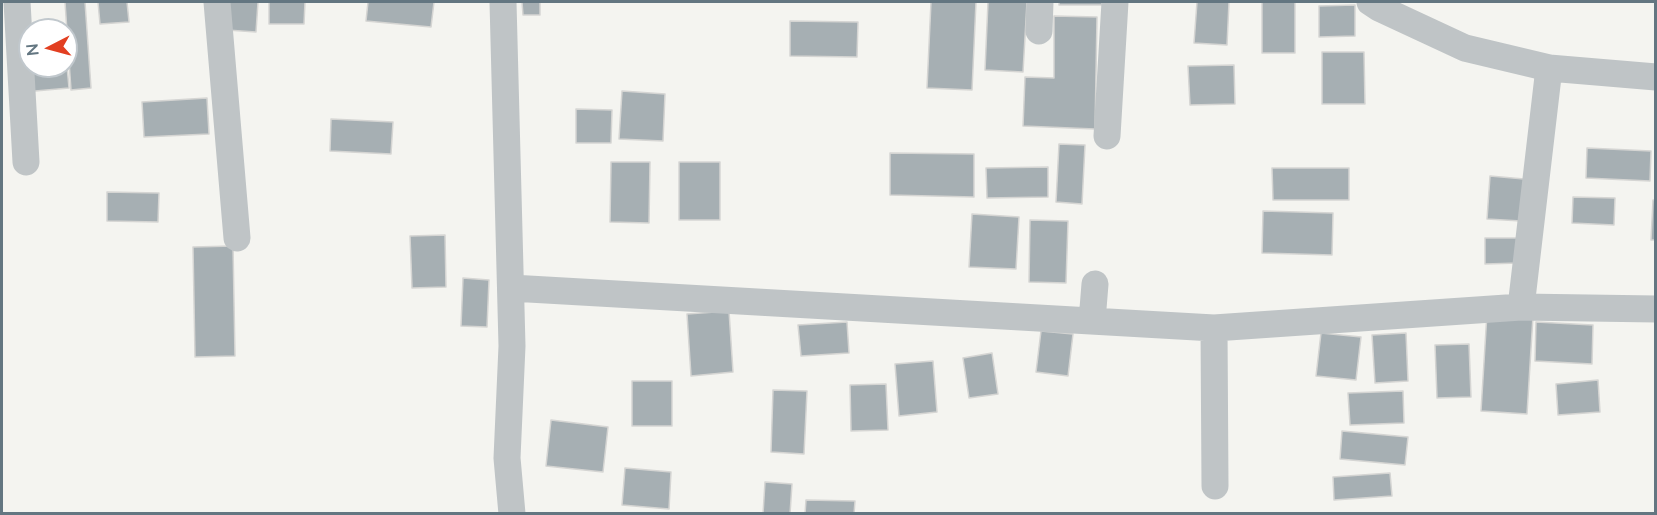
<!DOCTYPE html>
<html>
<head>
<meta charset="utf-8">
<style>
  body { margin:0 }
  #map { position:relative; width:1657px; height:515px; overflow:hidden; background:#f4f4f0; font-family:Lato,sans-serif }
  canvas { display:block }
  .frame { position:absolute; inset:0; border:3px solid #637681; pointer-events:none }
  .north { position:absolute; left:18px; top:18px; width:60px; height:60px; box-sizing:border-box; background:#fff; border:2px solid #c1c8cd; border-radius:50%; rotate:264deg; font-size:16px; font-weight:700; line-height:24px; text-align:center; color:#637681 }
  .north::after { content:''; display:block; margin:auto; width:21px; height:27px; background:#e23f21; clip-path:polygon(50% 0,100% 100%,50% 72%,0 100%) }
</style>
</head>
<body>
<div id="map">
<canvas width="1657" height="515"></canvas>
<div class="frame"></div>
<div class="north">N</div>
</div>
<script>
const g = document.querySelector('canvas').getContext('2d');
g.lineJoin = 'round';
function fill(path, color) { g.fillStyle = color; g.fill(path, 'evenodd'); }
function trace(path, color, width, dash) { g.strokeStyle = color; g.lineWidth = width; g.lineCap = dash ? 'butt' : 'round'; g.setLineDash(dash || []); g.stroke(path); }
const building = new Path2D(`
  M65 2H85L91 88 71 90Z
  M98 2H127L129 22 100 24Z
  M229 2H258L256 32 227 30Z
  M269 2H305L304 24H269Z
  M368 2H434L431 27 366 21Z
  M522 2H540V15H523Z
  M931 2H976L972 90 927 88Z
  M988 2H1027L1023 72 985 70Z
  M1059 2H1102V5H1059Z
  M1197 2H1229L1227 45 1194 43Z
  M1262 2H1295V53H1262Z
  M1355 5V36L1319 37V6Z
  M1054 16 1097 17 1095 129 1023 126 1025 77 1054 78Z
  M790 21 858 22 857 57 790 56Z
  M1322 52H1364L1365 104H1322Z
  M1234 65 1235 104 1190 105 1188 66Z
  M67 66 69 88 24 92 22 71Z
  M622 91 665 94 663 141 619 139Z
  M207 98 209 134 144 137 142 102Z
  M576 109 612 110 611 143H576Z
  M331 119 393 122 391 154 330 151Z
  M1059 144 1085 145 1082 204 1056 202Z
  M1587 148 1651 151 1650 181 1586 178Z
  M890 153 974 154V197L890 195Z
  M611 162H650L649 223 610 222Z
  M679 162H720V220H679Z
  M1048 167V197L987 198 986 168Z
  M1272 168H1349V200H1273Z
  M1490 176 1524 179 1521 221 1487 219Z
  M107 192 159 193 158 222 107 221Z
  M1573 197 1615 198 1614 225 1572 223Z
  M1653 200H1656V240H1651Z
  M1263 211 1333 213 1332 255 1262 253Z
  M972 214 1019 217 1016 269 969 267Z
  M1030 220 1068 221 1066 283 1029 282Z
  M445 235 446 287 412 288 410 236Z
  M1485 238H1519V263L1485 264Z
  M233 246 235 356 195 357 193 247Z
  M463 278 489 280 487 327 461 326Z
  M729 311 733 372 691 376 687 314Z
  M1487 313 1533 316 1527 414 1481 411Z
  M847 322 849 353 801 356 798 325Z
  M1536 322 1593 325 1592 364 1535 361Z
  M1041 331 1073 334 1068 376 1036 372Z
  M1321 333 1361 337 1356 380 1316 376Z
  M1406 333 1408 381 1375 383 1372 335Z
  M1469 344 1471 397 1437 398 1435 345Z
  M992 353 998 394 969 398 963 358Z
  M933 361 937 412 899 416 895 364Z
  M1598 380 1600 412 1558 415 1556 384Z
  M632 381H672V426H632Z
  M886 384 888 430 851 431 850 385Z
  M773 390 807 391 804 454 771 452Z
  M1403 391 1404 423 1350 425 1348 393Z
  M551 420 608 427 603 472 546 466Z
  M1342 431 1408 437 1405 465 1340 459Z
  M625 468 671 472 669 509 622 505Z
  M1390 473 1392 496 1334 500 1333 477Z
  M765 482 792 484 790 514H763Z
  M806 500 855 501 854 514H805Z`);
const street = new Path2D(`
  M17 2 26 162
  M217 2 237 238
  M503 2 512 346 507 458 512 514
  M1370 2 1379 8 1465 48 1549 68 1656 77
  M1039 31 1040 2
  M1107 136 1115 2
  M511 288 1214 328 1521 307 1656 309
  M1521 307 1549 68
  M1092 321 1095 284
  M1214 328 1215 486`);
fill(building, '#a6afb3');
trace(building, '#d5d5d3', 1.5);
trace(street, '#bfc4c6', 27);
</script>
</body>
</html>
